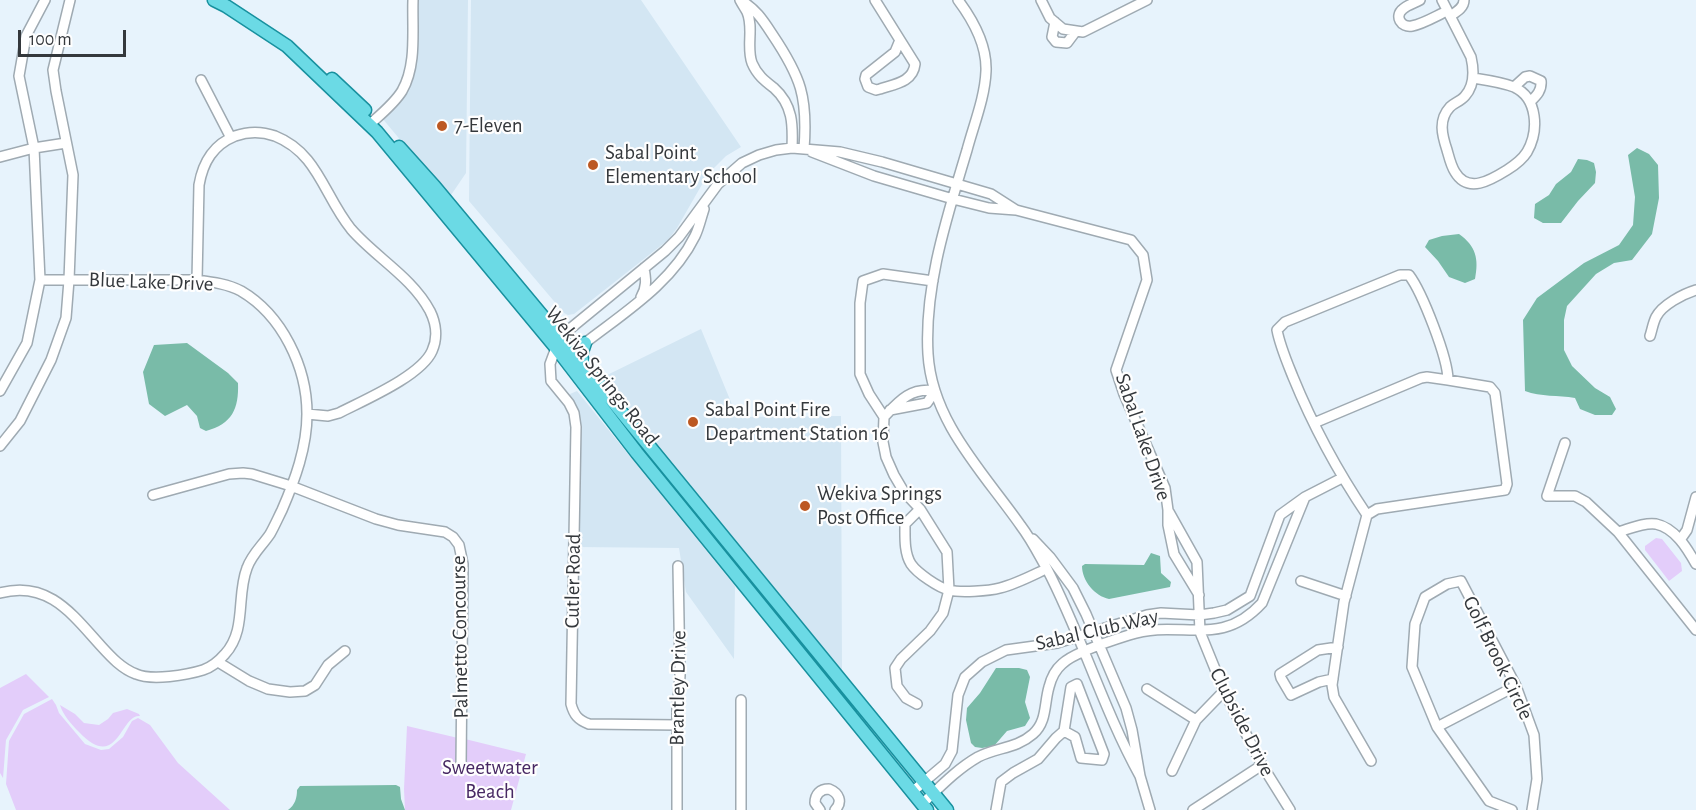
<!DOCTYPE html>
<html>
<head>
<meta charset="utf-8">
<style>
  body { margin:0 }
  #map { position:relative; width:1696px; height:810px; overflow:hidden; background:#e7f3fc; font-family:"Alegreya Sans",sans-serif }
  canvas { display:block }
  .scale { position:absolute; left:18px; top:30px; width:108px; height:27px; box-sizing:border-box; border:3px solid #34383c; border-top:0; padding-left:8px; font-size:18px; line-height:21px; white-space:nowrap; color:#34383c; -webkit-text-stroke:4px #fefefe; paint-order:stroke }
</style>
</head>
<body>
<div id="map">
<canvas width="1696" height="810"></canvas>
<div class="scale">100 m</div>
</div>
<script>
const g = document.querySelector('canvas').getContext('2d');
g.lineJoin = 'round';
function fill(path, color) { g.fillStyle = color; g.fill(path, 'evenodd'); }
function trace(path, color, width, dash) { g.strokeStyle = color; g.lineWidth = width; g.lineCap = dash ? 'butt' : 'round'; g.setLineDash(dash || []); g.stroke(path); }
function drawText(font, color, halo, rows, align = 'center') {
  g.font = font + ' "Alegreya Sans",sans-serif'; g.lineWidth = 4.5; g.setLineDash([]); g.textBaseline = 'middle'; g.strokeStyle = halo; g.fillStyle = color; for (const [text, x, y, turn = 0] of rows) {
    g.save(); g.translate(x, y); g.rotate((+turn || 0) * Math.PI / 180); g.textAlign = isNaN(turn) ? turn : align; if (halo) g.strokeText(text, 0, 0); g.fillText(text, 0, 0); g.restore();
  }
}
const built = new Path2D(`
  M416 0H468L466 173 449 198 382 118 403 96Z
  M471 0H641L741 147 726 156 708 174 677 228 668 240 574 314 568 315 564 313 469 201Z
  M701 329 733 407 741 417 841 416 842 671 603 377Z
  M577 391 735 586 734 659 686 592 679 548 577 547 570 394Z`);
const green = new Path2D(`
  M1656 538 1662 539 1681 563 1682 571 1669 581 1645 550V546Z
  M26 674 49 697 23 710 6 740 3 778 0 773V688Z
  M52 699 56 705 59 713 85 744 101 750 109 749 123 737 132 721 138 718 150 725 178 763 230 810H16L6 784 9 741 24 714Z
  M60 705 75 714 84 723 99 725 108 719 113 713 127 709 139 714 140 716C120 714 118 773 79 732 71 724 63 715 60 705Z
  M407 726 458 738V770H465V739L526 754 511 810H405L404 789Z`);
const water = new Path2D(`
  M1637 148 1649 154 1658 165 1659 198 1652 234 1632 260 1614 263 1596 274 1567 306 1564 320V350L1572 366 1595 388 1610 397 1616 409 1612 415H1595L1580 409 1575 398C1558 395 1541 397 1525 391L1523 320 1537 298 1584 263 1619 245 1633 225 1635 197 1628 155Z
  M1578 159 1587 160 1594 163 1596 172 1595 183 1578 201 1561 223H1543L1534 218 1535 204 1549 195 1556 184 1571 172Z
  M1459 234C1476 246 1479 259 1475 279L1465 283 1449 277 1438 261 1425 247 1429 240 1442 236Z
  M187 343 228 373 238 383C239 409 232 424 206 431L200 428 197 416 187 405 165 416 149 404 143 372 154 345Z
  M1151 553 1160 556 1161 573 1171 582 1170 587 1109 599C1095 596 1082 581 1082 566L1085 564 1144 565Z
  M996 668H1019L1027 670 1030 677 1025 702 1030 718 1025 726 1007 731 994 746 982 748 975 747 971 743 966 720 967 708 980 693Z
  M396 785 400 787 401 799 405 810H288C295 805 297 798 297 790L300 786Z`);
const minor = new Path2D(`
  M740 0C755 8 763 20 772 34 801 77 808 97 804 149
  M740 0C742 4 745 8 747 12 754 28 746 47 752 63 757 75 765 81 774 88 793 105 793 125 792 148
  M875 0 915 64C913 82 895 84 880 89L876 90 868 87 865 79 866 75 895 52 900 40
  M958 0C973 20 987 45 986 71 985 97 974 124 967 150 948 214 924 285 928 354 932 422 984 473 1021 526 1031 539 1039 555 1047 569 1082 636 1103 709 1140 776
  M1041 0 1050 18 1063 29 1083 32 1147 0
  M1420 0C1415 3 1407 5 1403 9 1394 16 1401 28 1412 26 1423 24 1436 16 1447 11
  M1442 0 1471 57C1474 70 1475 85 1465 96 1461 101 1454 103 1450 107 1438 120 1442 135 1447 150 1449 157 1451 166 1455 172 1468 194 1491 180 1507 170 1515 165 1522 160 1527 152 1539 131 1538 98 1514 87 1501 82 1486 80 1473 78
  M1450 16C1456 12 1464 8 1464 0
  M1055 22 1052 37 1056 42 1067 43 1076 31
  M201 80 231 138
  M1514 87 1525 77 1530 76 1541 81C1542 91 1536 96 1530 102
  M369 125C380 115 394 104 402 91 417 65 412 30 413 0
  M812 152 874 176 953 199 989 208 1016 210 1131 240 1143 255 1147 280 1116 370 1124 394 1165 488 1168 510V525L1174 554 1199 595
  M0 157 34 148 66 143
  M197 280 199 185C203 162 213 145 235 136 249 131 261 131 275 136 318 153 324 196 351 229 375 257 412 277 430 311 436 323 438 338 432 351 421 376 364 400 339 413L328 416 307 414
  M641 297C647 287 646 279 644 268
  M1650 336C1652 330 1653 323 1656 317 1662 305 1683 294 1696 290
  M565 350H571L585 343C625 312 672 283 695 236 699 228 701 218 704 209
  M0 391 27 343 40 280 34 148 19 76 26 36 45 0
  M884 417 883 442 886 457 894 475 904 492 920 509 947 552 949 590 943 613 930 631 901 659 895 668 897 686 906 698 917 704
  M884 417 869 394 860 374V303L863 281 883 274 933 281
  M884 417C899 401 911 387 935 391L927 403 890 410
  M1314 423 1421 378 1427 377 1448 380
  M1565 443 1547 496H1575L1586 502 1618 532C1629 529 1645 522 1656 524 1675 528 1687 548 1696 564
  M0 446 20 421 51 360 66 318 69 280 73 175 56 91 53 70 70 0
  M153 495 229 474 243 473 252 474 291 486 376 519 398 525 445 532 453 537 459 545 463 564 461 766
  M920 509 905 524C905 537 904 553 911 564 917 573 939 588 949 590 960 593 989 591 1000 588 1016 584 1031 576 1046 569
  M1169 512 1197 562 1200 632 1224 691 1262 765 1290 810
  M1367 515C1338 472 1313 426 1293 377 1287 362 1280 346 1277 330L1285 322 1400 275H1409C1422 292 1448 358 1448 380L1490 387 1495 393 1507 484 1505 490 1377 509 1367 515 1344 602 1332 685 1334 697 1371 761
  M1618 532 1696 630
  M1033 539 1050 557 1073 588 1086 614 1126 708 1132 730 1140 776 1150 810
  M1680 540 1687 530 1696 497
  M1301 581 1346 596
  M0 593C48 580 72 614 101 646 111 657 122 669 136 674 152 681 187 675 203 670 212 667 219 661 225 654 247 630 236 596 247 568 252 554 262 546 270 534 274 527 278 518 282 510 295 480 307 447 307 414 307 367 282 315 241 291 228 284 212 282 197 280H40
  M218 662 249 681 268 689 290 692 305 691 315 685 328 665 345 651
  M1333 679 1319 682 1291 695 1281 678 1280 674 1318 650 1338 647
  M1077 684 1104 754 1102 760 1081 758 1075 737 1064 731 1071 687Z
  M1147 689 1196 720
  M678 725 589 724C578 720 574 715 571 704L576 427 574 413 569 403 551 381 550 364 560 337 665 251 679 237 718 184 742 163 759 155 776 150 792 148 840 152 882 162 991 194 1016 210
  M1437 727 1516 686
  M1172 771 1196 720 1224 691
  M912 792 945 764 952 751 958 695 965 677 982 662 1006 650 1057 643 1147 615 1161 613 1199 615 1214 613 1227 610 1250 596 1280 515 1305 497 1342 478
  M922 804C940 787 957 769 978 757 997 747 1016 749 1033 734 1047 722 1044 704 1049 687 1051 679 1055 670 1062 664 1073 653 1113 640 1129 635 1180 618 1219 650 1262 603L1305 497
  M677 810V709L680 676 678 566
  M741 810V700
  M820 810 815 803C815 794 820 789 829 789 839 793 843 802 835 810
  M996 810 1001 782 1013 773 1038 759 1056 738 1064 731
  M1193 810 1262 765
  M1512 810 1489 801 1437 727 1412 667 1415 624 1425 597 1447 584 1461 581 1516 686 1534 735 1537 779 1532 810`);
const major = new Path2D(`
  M214 0 226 6 287 46 377 132 557 349 637 453 927 810
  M332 79 365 110
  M399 147 435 187 560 337 947 810
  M583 364 581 355 585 343`);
const markers = [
  [442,126,6,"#bc5822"],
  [593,165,6,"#bc5822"],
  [693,422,6,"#bc5822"],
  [805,506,6,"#bc5822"]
];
const poiNames = [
  ["7-Eleven",454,126],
  ["Sabal Point",605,153],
  ["Elementary School",605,177],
  ["Sabal Point Fire",705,410],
  ["Department Station 16",705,434],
  ["Wekiva Springs",817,494],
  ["Post Office",817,518]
];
const streetNames = [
  ["Blue Lake Drive",151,282,2],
  ["Wekiva Springs Road",602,376,52],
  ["Sabal Lake Drive",1143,437,71],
  ["Cutler Road",573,581,-89],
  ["Sabal Club Way",1097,630,-13],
  ["Palmetto Concourse",460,637,-91],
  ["Golf Brook Circle",1498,658,64],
  ["Brantley Drive",678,688,-89],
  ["Clubside Drive",1242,722,63]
];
const parkNames = [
  ["Sweetwater",490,768],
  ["Beach",490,792]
];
fill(built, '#d3e6f3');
fill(green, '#e3cdfa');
fill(water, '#79bba8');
trace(minor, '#9faab2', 12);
trace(major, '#18919f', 15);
trace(minor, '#fff', 9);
trace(major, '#6bdae5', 12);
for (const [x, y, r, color] of markers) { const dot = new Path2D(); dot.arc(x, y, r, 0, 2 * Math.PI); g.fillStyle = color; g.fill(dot); trace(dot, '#fefefe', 2); }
drawText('21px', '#34383c', '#fefefe', poiNames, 'left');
drawText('21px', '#34383c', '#fefefe', streetNames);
drawText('21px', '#472863', '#fefefe', parkNames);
</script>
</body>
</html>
